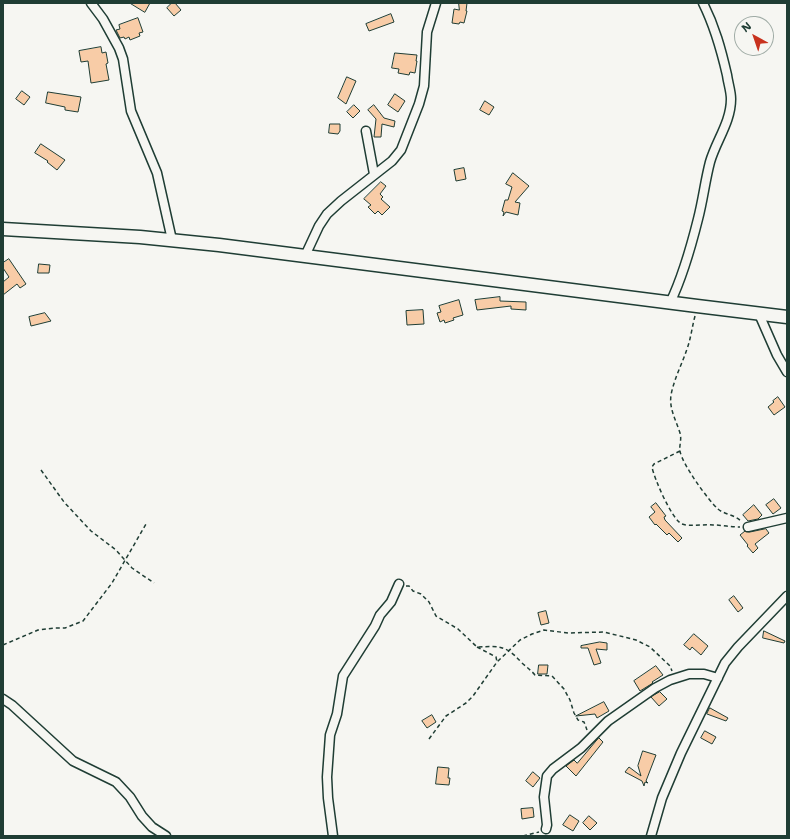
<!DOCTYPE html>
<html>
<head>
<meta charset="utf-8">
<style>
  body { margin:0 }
  #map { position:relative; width:790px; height:839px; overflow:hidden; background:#f6f6f2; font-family:"Shantell Sans",sans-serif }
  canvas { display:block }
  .frame { position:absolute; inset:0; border:4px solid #1f3d34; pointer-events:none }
  .north { position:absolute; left:734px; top:16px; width:40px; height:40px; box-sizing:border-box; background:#f6f6f2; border:1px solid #a0aca6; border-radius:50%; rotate:320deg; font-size:11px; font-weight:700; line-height:16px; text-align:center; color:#1f3d34 }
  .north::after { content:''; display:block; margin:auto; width:14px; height:18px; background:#c8321e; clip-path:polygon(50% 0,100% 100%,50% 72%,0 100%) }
</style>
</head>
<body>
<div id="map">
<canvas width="790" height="839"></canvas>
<div class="frame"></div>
<div class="north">N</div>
</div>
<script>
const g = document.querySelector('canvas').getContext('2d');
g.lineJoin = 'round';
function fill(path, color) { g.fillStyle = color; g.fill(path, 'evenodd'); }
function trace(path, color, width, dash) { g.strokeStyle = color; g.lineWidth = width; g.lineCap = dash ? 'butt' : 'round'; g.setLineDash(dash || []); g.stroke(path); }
const building = new Path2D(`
  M130 3H150L145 12Z
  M172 3H175L181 10 174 16 167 8Z
  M459 3H467L466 11H467L464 23 460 22 459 24 452 23 454 9 459 10Z
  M391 14 394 22 369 31 366 24Z
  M138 18 143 32 139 33 140 36 130 40 129 37 125 39 124 37 120 38 116 30 120 29 119 25Z
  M101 47 102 53 106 52 108 63 106 64 109 80 91 83 88 61 81 62 79 51Z
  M395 53 417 55 416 61H417L415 73 410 72 409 75 398 73 399 69 392 68Z
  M347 77 356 81 346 104 338 98Z
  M22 91 30 97 24 105 16 99Z
  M48 92 81 97 78 112 65 110V107L46 103Z
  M395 94 405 101 398 112 388 105Z
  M485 101 494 107 489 115 480 110Z
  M354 105 360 111 353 118 347 112Z
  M374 105 384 118 395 121 394 127 382 124 381 137H374L376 119 368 110Z
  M330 124H340V131L338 134 329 133Z
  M41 144 65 160 57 170 47 162 48 161 35 153Z
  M464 168 466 179 456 181 454 170Z
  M513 173 529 186 515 202 520 203 518 215 506 212 503 216 504 212 502 211 505 200H508L512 187 506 184Z
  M381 182 386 186 380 194 383 197 381 199 390 207 382 215 378 211 375 214 368 207 371 205 364 199Z
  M9 259 26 284 20 288 17 284 3 295V282L9 277 3 268V263Z
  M39 264 50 265 49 273H38Z
  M500 297V301L526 302V310L511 309V306L477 310 475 300Z
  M459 300 463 315 453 318 454 320 445 323 444 320 440 322 437 313 441 312 439 306Z
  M423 310 424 324 407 325 406 311Z
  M45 313 51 321 31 326 29 317Z
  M778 397 785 407 774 415 768 407 774 402 773 401Z
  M774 499 781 508 773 514 766 505Z
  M656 503 666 516 664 517 665 520 682 538 678 542 669 533 667 535 656 524 655 525 649 517 655 512 651 507Z
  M754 505 762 515 758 519 748 521 743 515Z
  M766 529 769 533 755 544 758 548 753 553 747 546 748 545 740 535 745 531 749 532Z
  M734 596 743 608 738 612 729 600Z
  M546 611 549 623 541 625 538 613Z
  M764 631 785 641 784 643 763 638Z
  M694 634 708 646 701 655 692 647 690 650 684 645Z
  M600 642 607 643V650L596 649 601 663 594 665 588 648H581V646Z
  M539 665H548L547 674H538Z
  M656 666 663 675 652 682 653 683 640 691 634 681Z
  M660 692 667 699 659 706 651 697Z
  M604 702 609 711 597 718 595 714 576 716Z
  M710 708 728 718 726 721 707 714Z
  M432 715 436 722 427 728 422 721Z
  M705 731 716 737 712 744 701 738Z
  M599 738 603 742 576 776 566 766 574 760 577 763Z
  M643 751 656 755 646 781 648 783 645 782 644 786 642 781 625 772 629 767 641 776 638 766Z
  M438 767 449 768 448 778H450L449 785 436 784Z
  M533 772 540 778 533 787 526 781Z
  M533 808 534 817 522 819 521 809Z
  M570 815 579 821 573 831 563 825Z
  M589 816 597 823 590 830 583 823Z`);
const path = new Path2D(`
  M695 316C692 327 691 338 687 349 682 364 674 379 671 395 669 409 676 420 680 433 682 440 679 445 680 451 682 464 708 500 718 509 725 515 734 514 742 522
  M680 451 654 464 652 467C654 478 672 520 682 524 691 527 703 524 713 525 722 525 731 527 740 527
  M41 470 64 502 91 531 116 550 132 568 154 583
  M406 586H409L413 591 421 594 429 602 436 616 458 629 477 647C499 646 506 645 521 662 526 667 531 670 535 675L552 676 564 689 570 700 574 713 578 720 584 722 587 730
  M3 645 38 630 54 628H65L83 621 112 583 146 524
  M477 647 496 657 497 662
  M429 739 446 716 466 703 473 696 497 662 520 640 532 634 544 630 568 633 604 632 636 640 650 647 670 666 672 671
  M523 836 539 832`);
const minor = new Path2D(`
  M91 3 103 19 119 48 123 59 131 111 157 173 172 240
  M366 131 374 174
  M305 256 319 226 327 214 341 201 392 161 401 150 419 104 424 86 427 32 436 3
  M670 303C683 276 691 247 698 219 703 200 705 181 710 162 716 141 731 122 731 99 731 91 728 83 727 75 721 49 715 27 703 3
  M759 314 777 355 787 372
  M748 527 787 518
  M3 699 12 705 73 761 116 782 130 797 142 816 152 827 166 836
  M546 829 547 825 544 797 547 776 553 769 581 748 608 721 655 688 670 680 689 674H704L718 678
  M333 836 328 798 327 777 330 735 337 714 343 676 375 626 380 615 391 602 399 584
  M651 836 662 798 681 753 725 663 738 647 787 596`);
const secondary = new Path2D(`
  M3 229 140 237 219 245 697 306 787 317`);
fill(building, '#f8cca7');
trace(building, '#1f3d34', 1);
trace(minor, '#1f3d34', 11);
trace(secondary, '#1f3d34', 15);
trace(path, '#1f3d34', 1.5, [4, 3]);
trace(minor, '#f6f6f2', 8);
trace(secondary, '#f6f6f2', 12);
</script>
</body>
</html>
